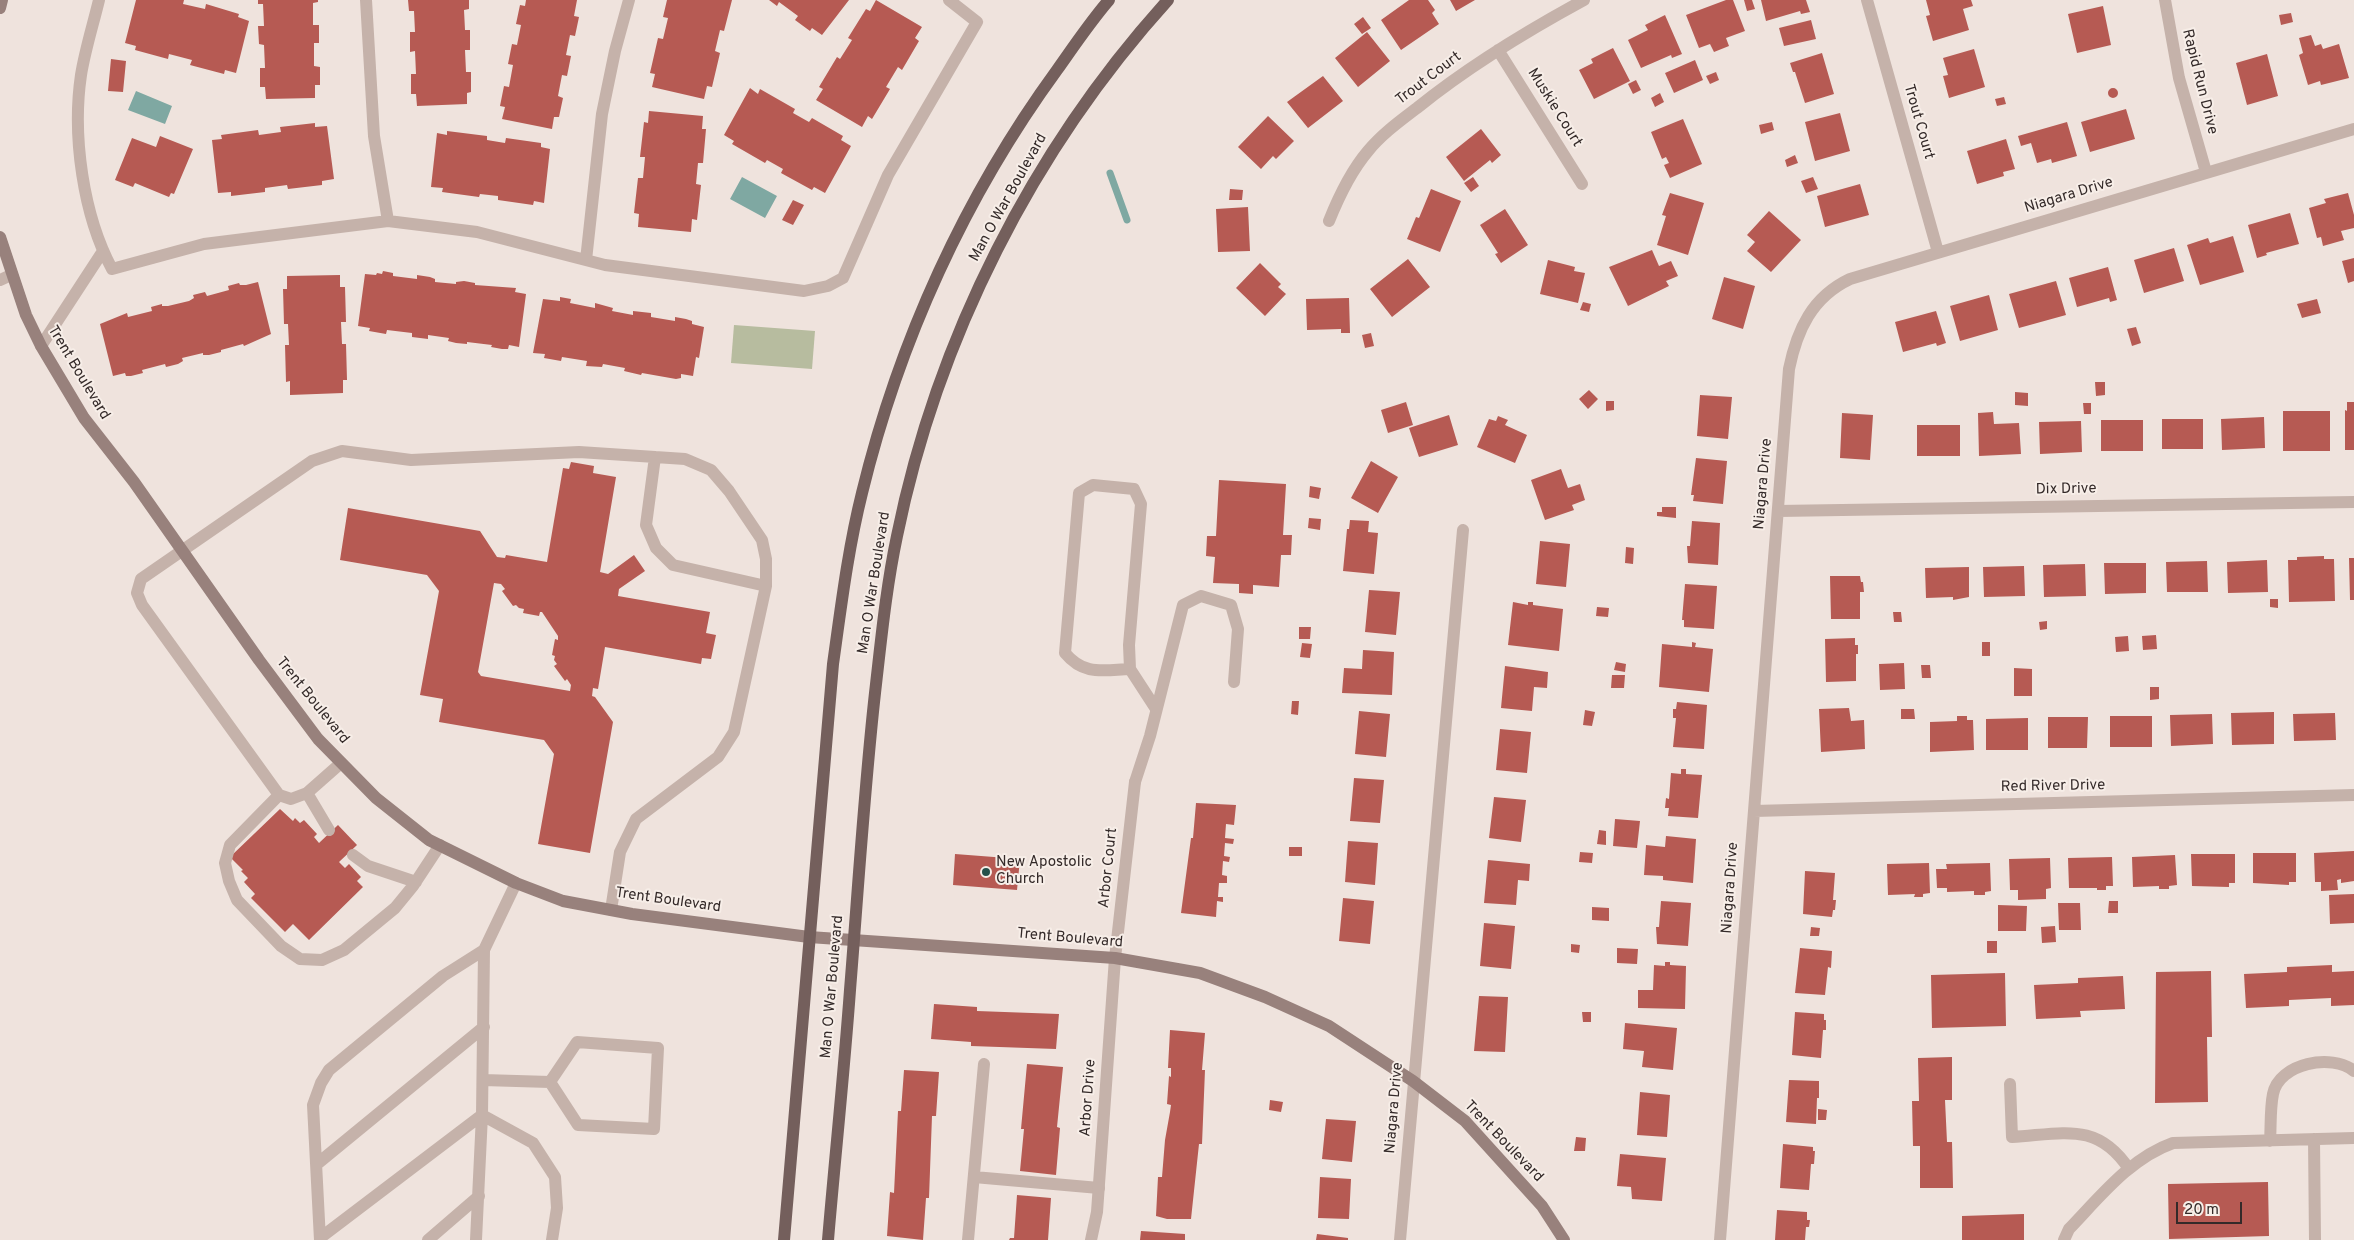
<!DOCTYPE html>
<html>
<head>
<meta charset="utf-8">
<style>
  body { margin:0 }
  #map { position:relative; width:2354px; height:1240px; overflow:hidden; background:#efe3dd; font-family:Overpass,sans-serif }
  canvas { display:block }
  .scale { position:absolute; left:2176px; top:1202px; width:66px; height:22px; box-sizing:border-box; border:2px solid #342a29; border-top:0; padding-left:6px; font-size:15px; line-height:18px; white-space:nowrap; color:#342a29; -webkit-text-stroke:4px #f7eee8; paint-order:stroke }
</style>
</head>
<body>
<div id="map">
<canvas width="2354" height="1240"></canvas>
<div class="scale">20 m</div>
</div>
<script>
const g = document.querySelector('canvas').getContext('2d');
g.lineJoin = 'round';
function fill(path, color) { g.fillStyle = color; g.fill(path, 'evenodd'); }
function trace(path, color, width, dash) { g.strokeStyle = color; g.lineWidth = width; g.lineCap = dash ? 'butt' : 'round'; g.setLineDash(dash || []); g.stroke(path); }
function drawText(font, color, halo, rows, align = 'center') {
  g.font = font + ' Overpass,sans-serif'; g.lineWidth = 4; g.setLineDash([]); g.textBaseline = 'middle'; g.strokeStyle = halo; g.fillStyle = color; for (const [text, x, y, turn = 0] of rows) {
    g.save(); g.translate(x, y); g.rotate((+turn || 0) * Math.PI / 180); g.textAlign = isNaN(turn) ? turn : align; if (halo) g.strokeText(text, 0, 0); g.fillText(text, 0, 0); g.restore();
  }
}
const green = new Path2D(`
  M734 325 815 331 812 369 731 363Z`);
const water = new Path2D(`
  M136 91 172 106 165 124 128 110Z
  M742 177 777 196 765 218 730 199Z`);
const stream = new Path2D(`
  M1110 173 1127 220`);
const building = new Path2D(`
  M136 0H184L183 4 205 9 206 4 239 14 238 17 249 21 236 73 225 70 224 74 190 65 192 60 169 54 168 59 135 50 136 46 125 43Z
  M258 0H318V2L313 3V25H319V43H314V66L320 67V85H315V98L266 99 265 87H260V68H265L264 45 259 44 258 26H264L263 4H258Z
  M408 0H469V9L464 10 465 30H470V50H465L466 72H471V92L467 93V104L417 106 416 94H411V74H416L415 51 410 52V32H415L414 11H409Z
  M526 0H577L574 16 579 17 575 36 570 35 566 55 571 56 567 76 562 75 558 96 563 98 559 117H554L552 129 502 119 505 107 500 106 504 86 509 87 513 65 508 64 512 44 517 45 521 25 516 24 520 5 525 6Z
  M667 0H732L724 31 720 30 715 51 720 53 712 87 707 86 704 99 652 87 655 74 650 73 658 38 663 39 668 18 663 17Z
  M769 0H849L822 35 812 28 810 31 795 20 798 16 779 2 777 6Z
  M876 0 922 27 915 38 919 41 902 70 898 67 886 87 890 89 872 119 868 116 862 127 816 100 823 89 819 87 837 57 840 59 852 40 848 38 866 9 870 11Z
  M1409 0H1428L1435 10 1432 13 1439 24 1401 50 1381 20Z
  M1450 0H1475L1456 11Z
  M1726 0H1733L1745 31 1726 38 1729 46 1714 52 1710 44 1699 48 1686 15Z
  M1744 0H1752L1755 9 1747 11Z
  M1761 0H1806L1810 12 1801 14 1800 11 1766 21Z
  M1926 0H1971L1973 6 1963 9 1969 30 1933 41 1926 16 1930 15Z
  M2103 6 2111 45 2077 53 2068 14Z
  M2291 13 2293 22 2281 25 2279 15Z
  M1665 15 1682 54 1672 58 1671 55 1641 68 1628 40 1648 30 1645 25Z
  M1363 17 1371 28 1362 34 1354 24Z
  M1811 20 1816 39 1784 46 1779 28Z
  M1367 32 1390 61 1358 87 1335 58Z
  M2311 35 2315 46 2321 44 2323 49 2339 44 2349 78 2321 85 2320 81 2308 85 2299 55 2303 53 2299 38Z
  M1613 48 1630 81 1594 99 1579 70 1593 63 1591 59Z
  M1974 49 1985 87 1949 98 1943 76 1948 75 1943 58Z
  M1822 53 1834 94 1805 103 1795 72H1793L1790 63Z
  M2267 54 2278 96 2247 105 2236 63Z
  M111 59 126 61 123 92 108 91Z
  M1695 60 1703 80 1674 93 1665 73Z
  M1716 72 1719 80 1710 84 1706 76Z
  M1323 76 1343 101 1308 128 1287 102Z
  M1636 80 1641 90 1633 94 1628 84Z
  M750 88 758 94 760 89 795 109 793 113 809 122 812 118 843 136 841 140 851 146 825 193 814 187 812 190 781 173 783 169 767 160 765 163 732 144 734 141 724 135Z
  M2108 93a5 5 0 1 1 10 0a5 5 0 1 1-10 0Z
  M1660 93 1664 102 1655 107 1651 98Z
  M2004 97 2006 104 1997 106 1995 99Z
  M2126 109 2135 139 2090 152 2081 122Z
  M649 111 703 116 702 129H706L703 163H698L696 184 701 185 697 220 692 219 691 232 638 227 639 214 634 213 638 178H643L645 157H640L644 122 648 123Z
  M1840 113 1850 151 1815 161 1805 122Z
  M1268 116 1294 141 1276 159 1273 156 1261 169 1238 147Z
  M1683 119 1702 164 1670 178 1664 165 1669 163 1666 157 1662 159 1651 132Z
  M1772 122 1774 130 1761 134 1759 125Z
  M2067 122 2077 156 2052 163 2051 159 2037 163 2031 143 2021 146 2018 136Z
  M315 123V127L327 126 334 179 322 181V185L288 189 287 185 265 188V192L231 196V192L218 193 212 140 222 139 221 135 258 130 259 135 281 132 280 127Z
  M1481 129 1501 155 1492 163 1490 160 1464 181 1446 157Z
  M447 131 487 136V140L505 143 506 138 541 143V147L550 149 544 203 534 201 533 205 498 200V196L480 194 479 197 442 192 443 188 431 187 437 133 447 135Z
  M160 136 193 149 174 194 171 193 169 197 135 183 133 187 115 180 132 138 156 147Z
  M2006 139 2015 169 2003 172 2004 176 1977 184 1967 151Z
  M1795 155 1798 163 1787 167 1785 160Z
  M1473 177 1479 186 1471 192 1464 183Z
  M1813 177 1818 189 1806 193 1801 181Z
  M1860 184 1869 215 1825 227 1817 196Z
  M1230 189 1243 190 1242 200H1229Z
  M1431 189 1461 201 1440 252 1407 239 1416 217 1419 218Z
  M1670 193 1704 203 1688 255 1657 245 1666 216 1662 215Z
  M2348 193 2354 215V228L2341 231 2344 240 2323 246 2321 237 2317 238 2309 208 2326 203 2324 199Z
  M793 200 804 205 793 225 782 220Z
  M1248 207 1250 251 1218 252 1216 209Z
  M1505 209 1528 245 1501 263 1495 254 1498 253 1480 225Z
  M1769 211 1801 240 1771 272 1747 251 1755 242 1747 235Z
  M2290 213 2299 244 2266 253 2267 255 2257 258 2248 225Z
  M2233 236 2244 272 2200 285 2187 245 2208 238 2210 243Z
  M2174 248 2184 281 2144 293 2134 260Z
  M1652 250 1659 266 1671 261 1678 276 1666 281 1669 286 1628 306 1609 267Z
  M2354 258V281L2348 283 2342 261Z
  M1408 259 1430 287 1392 317 1370 289Z
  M1548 260 1575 267 1574 271 1585 273 1578 303 1540 294Z
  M1260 263 1281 284 1278 287 1286 294 1265 316 1236 288Z
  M2108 267 2117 300 2110 302 2109 298 2077 307 2069 278Z
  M383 271 393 273V276L417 279V275L430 277 435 279V282L456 284V282L464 281 475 283V285L516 288 515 292 526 294 519 347 509 345 508 349H502L491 347 492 345 467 342V344L456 343 448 341 449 338 428 335V339L412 337V333L387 330 386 334 369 331 370 328 358 326 365 274 376 275 377 273 382 274Z
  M340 275V287H345L346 322H341L342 344H346L347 380H343V393L290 395V381L286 382 285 345H289L288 324H284L283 289H287V276Z
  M1724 277 1755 286 1743 329 1712 319Z
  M2056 281 2066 315 2019 328 2009 294Z
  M258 282 271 334 244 346 243 344 221 350V352L209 355H203V353L182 358 183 361 178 364 166 367 165 364 142 370 143 373 131 376H126L125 373 113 376 100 324 127 313 128 317 152 311 151 307 162 304V306H168L189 301 194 298 193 295 205 292 207 296 229 290 228 286 239 283 240 285H246Z
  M1989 295 1998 330 1960 341 1950 306Z
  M560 297 571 299 570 303 595 308V303L613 308 612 311 633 315V311L651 313V317L675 321V317L686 319 692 321V324L704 327 699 358 696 357 693 376 681 374V378L676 379 642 373 641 375 624 371 625 368 603 364 602 367 586 366 587 361 562 357 561 361 544 358 545 354 533 353 543 299 560 301Z
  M1349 298 1350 333H1341V329L1307 330 1306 299Z
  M2317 299 2321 313 2302 318 2297 304Z
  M1583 302 1591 304 1589 312 1580 310Z
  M1936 311 1946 343 1937 346 1936 343 1903 352 1895 322Z
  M2136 327 2141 343 2132 346 2127 329Z
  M1371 333 1374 346 1365 348 1362 335Z
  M2095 382H2105V395L2096 396Z
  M1589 390 1598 399 1588 409 1579 399Z
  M2015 392 2028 393V406L2015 405Z
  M1700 395 1732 397 1728 439 1697 436Z
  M1606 401H1614V410L1606 411Z
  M1406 402 1413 425 1388 433 1381 410Z
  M2347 402H2354V450H2345V410L2347 411Z
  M2083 403H2091V414H2084Z
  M2283 411H2330V451H2283Z
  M1993 412 1994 424 2019 423 2021 454 1979 456 1978 413Z
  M1842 413 1873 415 1870 460 1840 458Z
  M1449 415 1458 445 1419 457 1409 428Z
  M1498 416 1508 420 1505 425 1527 435 1515 463 1477 447 1489 419 1496 421Z
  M2264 417 2265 448 2222 450 2221 419Z
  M2162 419H2203V449H2162Z
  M2101 420H2143V451H2101Z
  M2081 421 2082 452 2040 454 2039 422Z
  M1917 425H1960V456H1917Z
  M1696 458 1727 461 1723 504 1693 501 1694 495H1691Z
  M1371 461 1398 477 1378 513 1351 498Z
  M571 462 594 466 593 473 616 477 600 572 608 574 634 555 645 571 619 589 618 596 710 612 706 633 716 635 711 659 702 658 701 664 605 647 598 689 593 688 592 696 595 697 613 722 590 853 538 844 554 754 544 740 439 722 443 699 420 695 439 591 427 575 340 560 348 508 480 531 497 557 505 558 506 555 547 562 563 468 569 469ZM494 583 501 584 505 589 502 591 513 606 516 605 519 608 524 609 523 613 539 616 540 612H542L558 636V640L555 639 552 655 555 656 554 660 557 664 554 666 565 681 567 679 571 685 570 691 481 676 478 672Z
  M1561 469 1568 488 1580 484 1585 500 1572 505 1574 510 1545 520 1531 480Z
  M1219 480 1286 484 1283 535H1292L1291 555H1281L1279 587 1253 585V594L1239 593V584L1213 583 1215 557 1206 556 1207 536H1216Z
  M1310 486 1321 488 1319 499 1309 497Z
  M1662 507H1676V518L1657 516V512H1662Z
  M1309 518 1321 519 1320 530 1308 528Z
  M1350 520 1369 521 1368 532 1378 533 1374 574 1343 571 1347 529H1349Z
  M1692 521 1720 523 1718 565 1688 563 1687 546H1690Z
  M1540 541 1570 544 1566 587 1536 584Z
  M1626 547 1634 548 1633 564 1625 563Z
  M2324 556V559H2334L2335 601 2289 602 2288 560H2297V557Z
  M2349 558H2354V600H2350Z
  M2267 560 2268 592 2228 593 2227 562Z
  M2207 561 2208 592H2167L2166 562Z
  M2104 563H2146V593L2105 594Z
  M2085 564 2086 596 2044 597 2043 565Z
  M2024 566 2025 596 1984 597 1983 567Z
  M1969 567V597L1953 600V597L1926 598 1925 568Z
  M1830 576H1860L1861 582H1863L1864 592H1860V619H1831Z
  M1685 584 1717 586 1714 629 1684 627V620H1682Z
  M1369 590 1400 592 1396 635 1365 632Z
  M2270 599H2278V608L2270 607Z
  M1513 602 1528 605V602H1533V605L1563 609 1559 651 1508 645Z
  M1597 607 1609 608 1608 617 1596 616Z
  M1893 612H1901L1902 622H1894Z
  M2047 621V629L2040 630 2039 622Z
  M1299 627H1311L1310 639H1299Z
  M2156 635 2157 649 2143 650 2142 636Z
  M2128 636 2129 651 2116 652 2115 637Z
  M1855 638V645H1858V654H1856V681L1826 682 1825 639Z
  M1692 642 1696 643 1695 647 1713 649 1709 692 1659 687 1662 644 1692 647Z
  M1982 642H1990V656H1982Z
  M1302 643 1312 644 1310 658 1300 657Z
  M1363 650 1394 652 1392 695 1342 693 1344 668 1362 669Z
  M1616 662 1626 664 1625 672 1614 670Z
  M1904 663 1905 689 1880 690 1879 664Z
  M1921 665H1930L1931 678H1922Z
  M1505 666 1548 672 1547 688 1534 687 1532 711 1501 708Z
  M2014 668 2032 669V696H2014Z
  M1612 675H1625L1624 688H1611Z
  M2150 687H2159V699L2150 700Z
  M1292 701H1299L1298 715 1291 714Z
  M1677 702 1707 705 1704 749 1673 747 1676 718H1673V709H1676Z
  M1849 708 1851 721 1864 720 1865 749 1821 752 1819 709Z
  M1901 709H1914L1915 719H1901Z
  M1585 710 1595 712 1592 726 1583 725Z
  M1359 711 1390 714 1386 757 1355 754Z
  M2274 712V744L2232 745 2231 713Z
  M2335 713 2336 740 2294 741 2293 714Z
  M2212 714 2213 744 2171 746 2170 715Z
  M1957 716H1967V720H1973L1974 750 1930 752V722L1957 721Z
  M2110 716H2152V747H2110Z
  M2048 717H2088L2087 748H2048Z
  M2028 718V750H1986V719Z
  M1500 729 1531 732 1527 773 1496 770Z
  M1681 769H1686V774L1702 775 1698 818 1668 816 1669 808H1665L1666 798 1669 799 1671 773 1681 774Z
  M1354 778 1384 780 1380 823 1350 821Z
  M1494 797 1526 800 1521 842 1489 838Z
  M1196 803 1236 805 1234 825 1226 824 1225 838 1234 839 1233 844 1225 843 1224 856 1230 857 1229 862 1223 861 1222 875 1227 876V883H1219L1218 897H1223V902L1217 901 1216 917 1181 913 1191 838H1193Z
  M280 809 293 821 295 818 300 823 304 820 317 834 314 837 319 843 338 825 357 845 339 862 345 868 349 864 361 877 357 881 363 887 309 940 293 924 285 932 251 898 255 894 244 882 248 878 241 871 243 870 230 857Z
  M1615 819 1640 821 1637 848 1613 846Z
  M1599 830 1606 831V845L1597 844Z
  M1666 836 1696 839 1693 883 1663 880V876L1644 875 1646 845 1665 847Z
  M1348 841 1378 843 1375 885 1345 882Z
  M1289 847H1302V856H1289Z
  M2354 851V881L2341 883V879L2337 880 2338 890 2321 891V882H2315L2314 853Z
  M1580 852 1593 853 1592 863 1579 862Z
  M2253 853H2296V882H2289V885L2253 883Z
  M955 854 1020 859 1017 890 953 885Z
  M2191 854H2235V883H2229V887L2192 886Z
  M2175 855 2177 885 2169 886V889H2159V886L2133 887 2132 857Z
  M2112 857 2113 886H2106V890H2097V888H2069L2068 858Z
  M2050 858 2051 888 2046 889V899L2018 900V890H2010L2009 859Z
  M1488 860 1530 864 1529 881 1518 880 1516 905 1484 903Z
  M1929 863 1930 893 1923 894V897H1914L1915 894 1888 895 1887 864Z
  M1990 863 1991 891 1985 892V895H1974V891L1947 892V888H1937L1936 869H1947L1946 864Z
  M1805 871 1835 873 1833 900H1836L1835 910H1833L1832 917 1803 914Z
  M2354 894V923L2330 924 2329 895Z
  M1343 898 1374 901 1370 944 1339 941Z
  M1661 901 1691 903 1688 946 1657 944 1656 927H1659Z
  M2109 901H2118V913H2108Z
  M2058 903H2080L2081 930H2059Z
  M1998 905 2027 906 2026 931H1998Z
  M1592 907 1609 908V921L1592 920Z
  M1484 923 1515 926 1511 969 1480 966Z
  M2055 926 2056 942 2042 943 2041 927Z
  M1811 927 1820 928 1819 936H1810Z
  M1987 941H1997V953H1987Z
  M1571 944 1580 945 1579 953 1571 952Z
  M1617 948 1638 949 1637 964 1617 963Z
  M1800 948 1832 951 1831 968 1828 967 1825 995 1795 993Z
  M1665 962H1670V965L1686 966 1685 1009 1638 1008V990H1653L1654 965 1665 966Z
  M2332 965V972L2354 971V1005L2331 1006V998L2289 1000V1006L2246 1008 2244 974 2287 972V967Z
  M2211 971 2212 1037H2207L2208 1102 2155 1103 2156 972Z
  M2005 973 2006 1026 1932 1028 1931 975Z
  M2123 976 2125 1009 2080 1011 2081 1017 2036 1019 2034 985 2078 983V978Z
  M1479 996 1508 997 1505 1052 1474 1051Z
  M934 1004 977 1007V1011L1059 1014 1056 1049 971 1046V1042L931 1039Z
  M1582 1012H1591V1022H1583Z
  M1795 1012 1824 1014V1020H1826V1030H1823L1821 1058 1792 1055Z
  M1625 1023 1677 1028 1673 1070 1642 1067 1644 1051 1623 1049Z
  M1170 1030 1205 1033 1202 1070H1205L1202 1144H1199L1191 1219H1167L1156 1216 1158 1177H1162L1165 1140 1170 1112 1171 1105 1167 1104 1169 1076 1171 1077V1068H1168Z
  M1952 1057V1100H1945L1947 1142H1952L1953 1188H1920V1146H1913L1912 1101H1919L1918 1058Z
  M1027 1064 1063 1067 1057 1127 1060 1128 1056 1175 1020 1171 1024 1129H1021Z
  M904 1070 939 1072 936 1116H932L929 1198H926L923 1240 887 1236 890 1192 894 1193 898 1111H901Z
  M1789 1080 1819 1081V1098H1817L1816 1124 1786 1122Z
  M1640 1092 1670 1095 1667 1137 1637 1135Z
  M1270 1100 1283 1102 1281 1112 1269 1110Z
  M1818 1109 1827 1110 1826 1120H1818Z
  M1326 1119 1356 1121 1352 1162 1322 1159Z
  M1576 1137 1586 1138 1585 1151H1574Z
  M1783 1144 1813 1147V1151H1815L1814 1164H1811L1809 1190 1780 1188Z
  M1620 1154 1666 1158 1662 1201 1632 1199 1631 1187 1617 1186Z
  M1320 1177 1351 1179 1349 1219 1318 1218Z
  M2268 1182 2269 1236 2169 1239 2168 1184Z
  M1017 1195 1051 1198 1048 1240H1009L1010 1238H1014Z
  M1777 1210 1807 1212V1220H1810L1809 1227H1806L1805 1240H1775Z
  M2024 1214V1240H1962V1216Z
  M1141 1231 1185 1234V1240H1140Z
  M1317 1234 1348 1238V1240H1316Z`);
const lane = new Path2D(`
  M99 0C93 25 85 50 81 75 72 136 83 215 112 269L204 244 388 221 477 232 605 265 804 291 828 286 843 278 888 175 977 22 949 0
  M366 0 374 136 388 221
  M586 260 602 114 615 51 629 0
  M41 346 103 251
  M655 457 646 525 656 548 673 565 766 586
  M1130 669C1103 670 1084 676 1065 653L1079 493 1093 485 1134 489 1141 504 1129 645 1130 669 1156 709
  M341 763 307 793 291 799 279 795 142 605 137 593 141 579 312 461 342 451 411 460 579 452 655 457 685 459 711 470 729 491 762 540 766 559V586L734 732 718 757 636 819 620 852 611 910
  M1135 782 1150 736 1183 605 1201 596 1231 605 1238 629 1234 682
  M307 793 329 830
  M279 795 230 845 225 863 229 881 237 900 281 946 300 959 322 960 344 950 395 908 413 886 440 845
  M353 855 368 866 416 882
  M483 1080 550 1082 578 1125 654 1129 658 1048 577 1042 550 1082
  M2010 1084 2012 1137C2063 1134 2097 1121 2129 1169
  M2314 1139 2315 1240
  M2270 1141C2271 1126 2270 1109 2273 1094 2279 1063 2332 1053 2354 1071
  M317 1164 484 1027
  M974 1177 1099 1188
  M320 1238 482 1115 533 1143 555 1177 557 1208 552 1240
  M320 1240 313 1105 321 1083 329 1070 443 976 484 950
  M428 1240 479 1196
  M476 1240 482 1115 484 950 516 883
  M968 1240 984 1064
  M2064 1240 2069 1229C2099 1198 2130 1158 2173 1143L2354 1138`);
const street = new Path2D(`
  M1867 0 1938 252
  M2165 0 2179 78 2206 172
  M1498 50 1582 184
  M1329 221C1339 196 1351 171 1368 151 1382 134 1400 121 1417 108 1469 66 1525 32 1584 0
  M0 280 11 275
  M1778 511 2354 502
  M1754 811 2354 795
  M1091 1240 1097 1212 1115 958 1135 782
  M1400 1240 1463 530
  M1720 1240 1789 369C1797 330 1812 297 1850 279L2354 129`);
const secondary = new Path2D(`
  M0 8 2 0
  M0 237 26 315 41 346 84 418 134 482 259 660 318 739 376 798 429 840 516 883 563 901 632 914 809 937 1115 958 1200 973 1265 997 1329 1026 1413 1081 1465 1121 1542 1206 1564 1240`);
const primary = new Path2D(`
  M784 1240 833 664C841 607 848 549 862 493 899 341 965 196 1057 70 1074 46 1090 22 1109 0
  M828 1240C835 1157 844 1073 850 990 858 891 864 792 875 693 881 641 886 588 897 536 937 339 1033 149 1168 0`);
const markers = [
  [986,872,5,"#24504b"]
];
const streetNames = [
  ["Trout Court",1429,79,-37],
  ["Rapid Run Drive",2199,82,76],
  ["Muskie Court",1554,108,58],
  ["Trout Court",1918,122,74],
  ["Niagara Drive",2069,196,-17],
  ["Man O War Boulevard",1009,198,-61],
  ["Trent Boulevard",78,373,59],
  ["Niagara Drive",1764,484,-85],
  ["Dix Drive",2066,490,-1],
  ["Man O War Boulevard",875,583,-81],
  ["Trent Boulevard",312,701,51],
  ["Red River Drive",2053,787,-1],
  ["Arbor Court",1109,868,-84],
  ["Niagara Drive",1731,888,-86],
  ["Trent Boulevard",668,901,8],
  ["Trent Boulevard",1070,939,5],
  ["Man O War Boulevard",833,987,-85],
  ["Arbor Drive",1089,1098,-86],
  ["Niagara Drive",1395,1108,-85],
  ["Trent Boulevard",1503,1142,46]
];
const poiNames = [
  ["New Apostolic",996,863],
  ["Church",996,880]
];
fill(green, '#b7bc9f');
fill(water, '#7fa8a2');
trace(stream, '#7fa8a2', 7);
fill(building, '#b65a53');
trace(lane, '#c5b2aa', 12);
trace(street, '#c5b2aa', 12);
trace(secondary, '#98817c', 12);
trace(primary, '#745f5c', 12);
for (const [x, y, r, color] of markers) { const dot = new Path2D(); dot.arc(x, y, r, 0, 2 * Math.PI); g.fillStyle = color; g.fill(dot); trace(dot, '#f7eee8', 2); }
drawText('15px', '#342a29', '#f7eee8', streetNames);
drawText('15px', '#342a29', '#f7eee8', poiNames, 'left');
</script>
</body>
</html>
